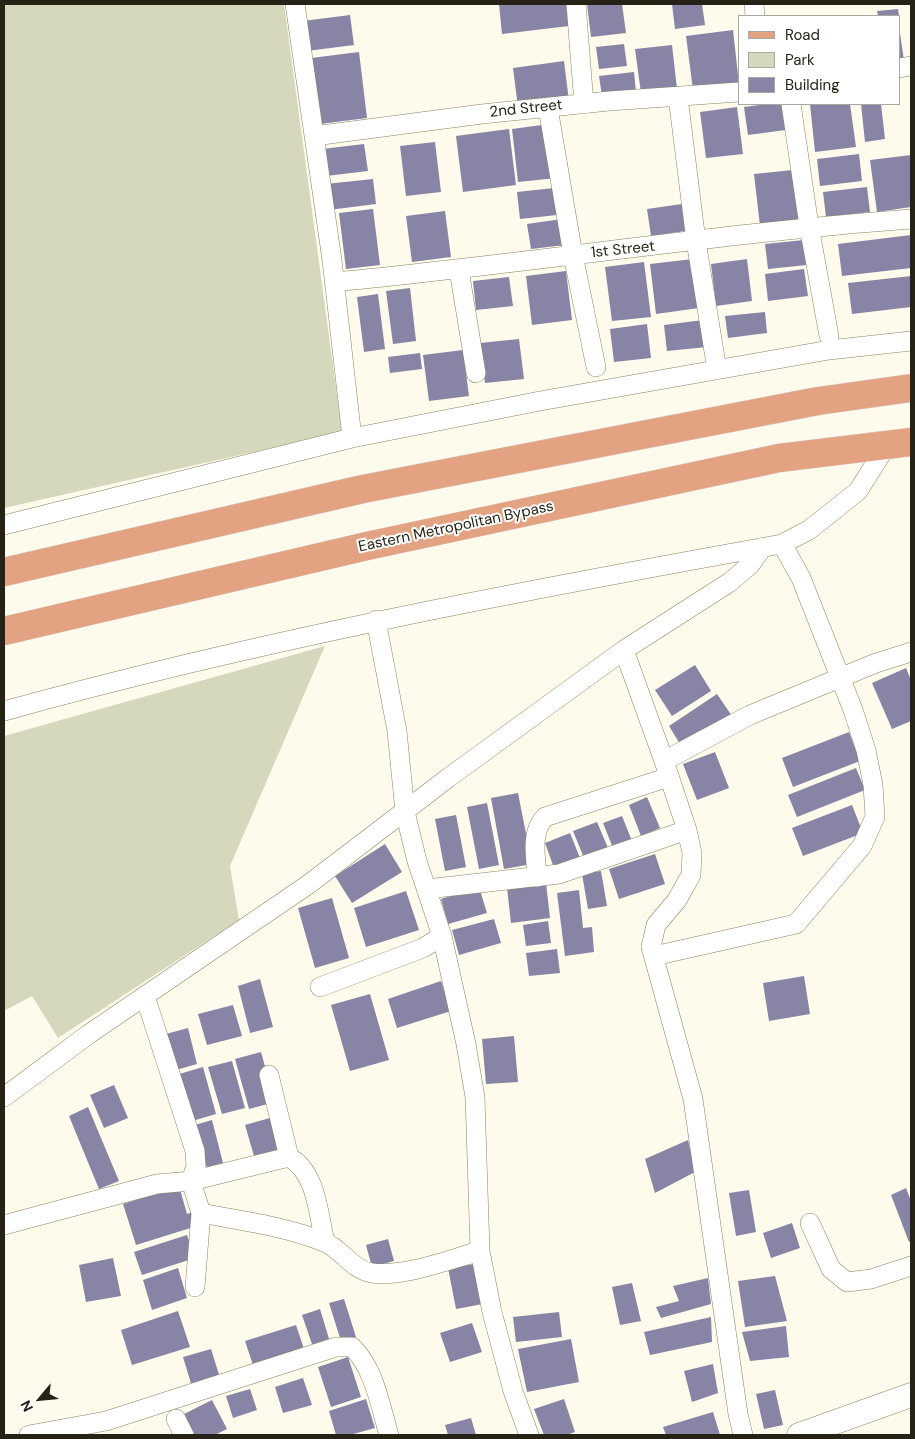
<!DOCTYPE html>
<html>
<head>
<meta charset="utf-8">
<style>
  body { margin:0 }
  #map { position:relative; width:915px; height:1439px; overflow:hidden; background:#fefaec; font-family:"DM Sans",sans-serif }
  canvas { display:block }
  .frame { position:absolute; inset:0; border:5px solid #262215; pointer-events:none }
  .legend { position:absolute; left:738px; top:15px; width:162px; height:90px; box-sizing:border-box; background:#fff; border:1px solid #a8a7a1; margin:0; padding:6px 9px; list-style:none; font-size:15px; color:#262215 }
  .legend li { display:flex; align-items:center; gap:10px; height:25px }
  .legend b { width:25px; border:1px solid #a8a7a1 }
  .north { position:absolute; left:15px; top:1374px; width:50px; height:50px; -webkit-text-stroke:4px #fff; paint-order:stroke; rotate:242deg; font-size:14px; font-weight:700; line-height:20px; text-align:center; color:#262215 }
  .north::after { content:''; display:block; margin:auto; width:18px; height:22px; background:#262215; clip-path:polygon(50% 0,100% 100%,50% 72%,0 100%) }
</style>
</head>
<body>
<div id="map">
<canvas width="915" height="1439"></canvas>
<div class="frame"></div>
<ul class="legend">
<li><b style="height:6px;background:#e3a383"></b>Road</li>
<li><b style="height:14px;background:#d6d8be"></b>Park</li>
<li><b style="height:14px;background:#8784a5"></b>Building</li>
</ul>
<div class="north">N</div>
</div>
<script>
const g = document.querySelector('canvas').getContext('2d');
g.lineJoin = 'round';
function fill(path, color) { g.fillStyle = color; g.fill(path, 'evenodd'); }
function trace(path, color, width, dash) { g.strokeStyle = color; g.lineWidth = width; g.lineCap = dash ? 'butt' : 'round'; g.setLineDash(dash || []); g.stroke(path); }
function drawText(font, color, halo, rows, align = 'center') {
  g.font = font + ' "DM Sans",sans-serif'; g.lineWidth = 4; g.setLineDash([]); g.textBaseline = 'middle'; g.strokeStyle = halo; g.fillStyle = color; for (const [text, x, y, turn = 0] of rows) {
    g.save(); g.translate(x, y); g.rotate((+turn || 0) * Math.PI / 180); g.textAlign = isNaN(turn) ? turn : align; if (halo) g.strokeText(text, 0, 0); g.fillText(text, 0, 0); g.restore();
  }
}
const green = new Path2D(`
  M4 4H284L342 432 4 508Z
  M325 646 230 866 239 920 58 1038 32 996 4 1011V736Z`);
const building = new Path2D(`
  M499 4H566L569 26 502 34Z
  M587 4H622L626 33 591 37Z
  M672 4H702L705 25 675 29Z
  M898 9 899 16H878L877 11Z
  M350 15 354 45 307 51 303 21Z
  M899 26 904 61 899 62Z
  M733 30 739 84 693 90 686 36Z
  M624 44 627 66 599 69 596 47Z
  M672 45 677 89 641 93 635 49Z
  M359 52 367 118 320 124 311 58Z
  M564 61 569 101 518 107 513 68Z
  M634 72 636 92 602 96 599 76Z
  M767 104H783L786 130 748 135 744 107Z
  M810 104H850L856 147 815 152Z
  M861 104H881L885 139 865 142Z
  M737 107 743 154 706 158 700 112Z
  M549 124 556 178 518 182 512 129Z
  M509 129 516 185 463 192 456 136Z
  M435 142 441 192 406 196 400 146Z
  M364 144 368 171 326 176 322 149Z
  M859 154 862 181 820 186 817 159Z
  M911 155V207L877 212 870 160Z
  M793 170 799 221 760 226 754 174Z
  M373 179 376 204 329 210 326 184Z
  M867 187 870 212 826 217 823 192Z
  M554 188 557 215 520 219 517 192Z
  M682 204 685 231 651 236 647 209Z
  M373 209 380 265 346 269 339 213Z
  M445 211 451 257 412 262 406 216Z
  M562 219 565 245 531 249 527 224Z
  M911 235V268L842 276 838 244Z
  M804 240 807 265 768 269 765 244Z
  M693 259 699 308 656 314 650 264Z
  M747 259 752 301 716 306 711 264Z
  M644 262 651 317 612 321 605 267Z
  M804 269 808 296 768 301 765 274Z
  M566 271 572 320 532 325 526 276Z
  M911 276V307L852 314 848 283Z
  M509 277 513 306 476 310 473 281Z
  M410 288 416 341 393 344 386 291Z
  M378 294 385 349 364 352 357 297Z
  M765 312 767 333 728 338 725 316Z
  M703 320 707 347 667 351 664 325Z
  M647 324 651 358 614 362 610 329Z
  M519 339 524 379 485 383 480 343Z
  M463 350 469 396 429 401 423 355Z
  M420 353 422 369 390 373 388 357Z
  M695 665 711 691 672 716 655 690Z
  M906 668 911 680V721L892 729 872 683Z
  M717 694 732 716 683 749 669 726Z
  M849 732 860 761 793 787 782 758Z
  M715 752 729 788 697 800 683 764Z
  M856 768 865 790 797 817 788 795Z
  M518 793 532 864 504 869 491 798Z
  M647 797 660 828 641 836 629 805Z
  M487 803 499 865 479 869 467 807Z
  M852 805 863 833 803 856 792 828Z
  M456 815 466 867 445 871 435 819Z
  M622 816 632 841 613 848 603 823Z
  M597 822 608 848 584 858 573 831Z
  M570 833 580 858 554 868 545 843Z
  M385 844 402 872 352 903 335 876Z
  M655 854 665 884 619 899 609 869Z
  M601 871 607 906 588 909 582 874Z
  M546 883 550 918 511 923 507 888Z
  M479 887 487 913 448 924 441 899Z
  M579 890 583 928 592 927 594 952 565 956 557 893Z
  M406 891 419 930 366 947 354 908Z
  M332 898 349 958 315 968 298 908Z
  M494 919 501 943 459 955 452 930Z
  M548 921 551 943 526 946 523 925Z
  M557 949 560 973 529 976 526 953Z
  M804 976 810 1014 769 1021 763 983Z
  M260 979 273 1027 250 1033 238 986Z
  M441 981 451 1011 397 1028 388 999Z
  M370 994 389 1060 350 1071 331 1005Z
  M233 1005 242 1036 207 1045 198 1014Z
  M188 1028 197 1064 176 1070 166 1034Z
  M514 1036 518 1082 486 1084 482 1039Z
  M261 1052 275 1102 249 1109 235 1059Z
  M232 1061 245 1108 222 1114 208 1067Z
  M203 1067 216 1114 189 1122 176 1075Z
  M114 1085 128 1118 104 1128 90 1095Z
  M88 1107 119 1181 99 1189 69 1116Z
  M277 1116 285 1148 254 1156 245 1125Z
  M212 1120 223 1163 207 1168 195 1125Z
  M688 1140 695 1172 655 1193 645 1159Z
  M179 1186 187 1214 192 1212 197 1226 136 1245 123 1204Z
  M906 1188 911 1201V1241L909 1242 891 1195Z
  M749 1190 756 1232 736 1236 729 1193Z
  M792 1223 800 1248 771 1258 763 1233Z
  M187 1235 195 1258 142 1275 134 1252Z
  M388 1239 394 1261 372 1267 366 1245Z
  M113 1258 121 1296 86 1302 79 1265Z
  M475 1264 483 1304 456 1309 448 1268Z
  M178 1268 187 1298 152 1310 143 1280Z
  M775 1276 787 1321 745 1327 738 1281Z
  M708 1278 711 1304 661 1318 656 1307 679 1301 673 1286Z
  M632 1283 641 1321 620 1325 612 1287Z
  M344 1299 356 1337 341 1341 329 1303Z
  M320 1309 330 1342 313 1347 302 1315Z
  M178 1311 190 1347 132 1365 121 1330Z
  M559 1312 562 1337 516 1342 513 1317Z
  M711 1317 712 1342 650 1355 644 1332Z
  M472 1323 482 1352 450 1362 440 1333Z
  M296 1325 304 1349 253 1365 245 1341Z
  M786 1326 789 1357 750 1361 742 1332Z
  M571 1339 579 1382 527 1392 518 1349Z
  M211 1349 221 1381 193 1390 183 1357Z
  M348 1357 361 1397 331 1407 318 1367Z
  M713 1364 718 1393 692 1402 684 1371Z
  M303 1378 312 1405 283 1413 275 1387Z
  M250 1389 257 1410 233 1418 226 1396Z
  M775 1390 783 1425 764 1429 756 1394Z
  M366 1399 375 1428 350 1435H336L329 1411Z
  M564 1399 575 1432 566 1435H544L534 1409Z
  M212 1400 227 1429 215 1435H195L184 1414Z
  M713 1412 720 1435H666L663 1427Z
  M471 1418 476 1435H448L445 1425Z`);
const minor = new Path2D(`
  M295 4 332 260 352 438
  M576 4 584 104
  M754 4 755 16
  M899 68 911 66
  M678 97 696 241 717 370
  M791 104 809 226 829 336
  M548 108 573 255 596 367
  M314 136 482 114 609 101 739 92
  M459 270 476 373
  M334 282C527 264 718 233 911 219
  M4 525 352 438 540 401 829 350 911 341
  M376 620 397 731 405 812 417 861 442 936 466 1044 475 1097 480 1251 492 1312 513 1391 529 1435
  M624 650 664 761 687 830 692 853 691 875 677 900 656 925 651 947 693 1099 738 1414 743 1435
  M4 711C260 640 521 591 782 544L809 530 858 491 887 445
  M664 761 750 715 876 663 911 652
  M537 877C536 856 530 833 545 817L669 777
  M427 889 559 874 687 830
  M654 956 796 924 862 846 875 817 873 785 866 750 853 710 801 578 782 544
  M320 987 423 948 442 936
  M145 996 195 1151 196 1166 191 1181
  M269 1075 289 1157
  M4 1097 89 1034 309 884 448 778 624 650 730 582 750 565 763 547
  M191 1181 289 1157C317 1173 318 1213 325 1242
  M810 1223 831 1269 847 1282 871 1279 911 1266
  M4 1225 157 1184 191 1181 201 1213C241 1221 285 1226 324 1242 342 1249 352 1270 372 1273 405 1277 448 1260 480 1251
  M195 1287 201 1213
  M176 1419 184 1435
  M29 1435 106 1421 336 1347H352C375 1369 380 1406 389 1435`);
const tertiary = new Path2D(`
  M799 1435 911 1395`);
const primary = new Path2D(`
  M4 572 363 489 818 401 911 388
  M4 631 367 546 779 458 911 442`);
const streetNames = [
  ["2nd Street",526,109,-6],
  ["1st Street",623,250,-6],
  ["Eastern Metropolitan Bypass",456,527,-12]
];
fill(green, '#d6d8be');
fill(building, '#8784a5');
trace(minor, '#8b8261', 20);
trace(tertiary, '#8b8261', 25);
trace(primary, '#dcdcda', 29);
trace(minor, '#fff', 19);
trace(tertiary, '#fff', 24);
trace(primary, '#e3a383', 28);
drawText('15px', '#262215', '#fff', streetNames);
</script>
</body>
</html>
